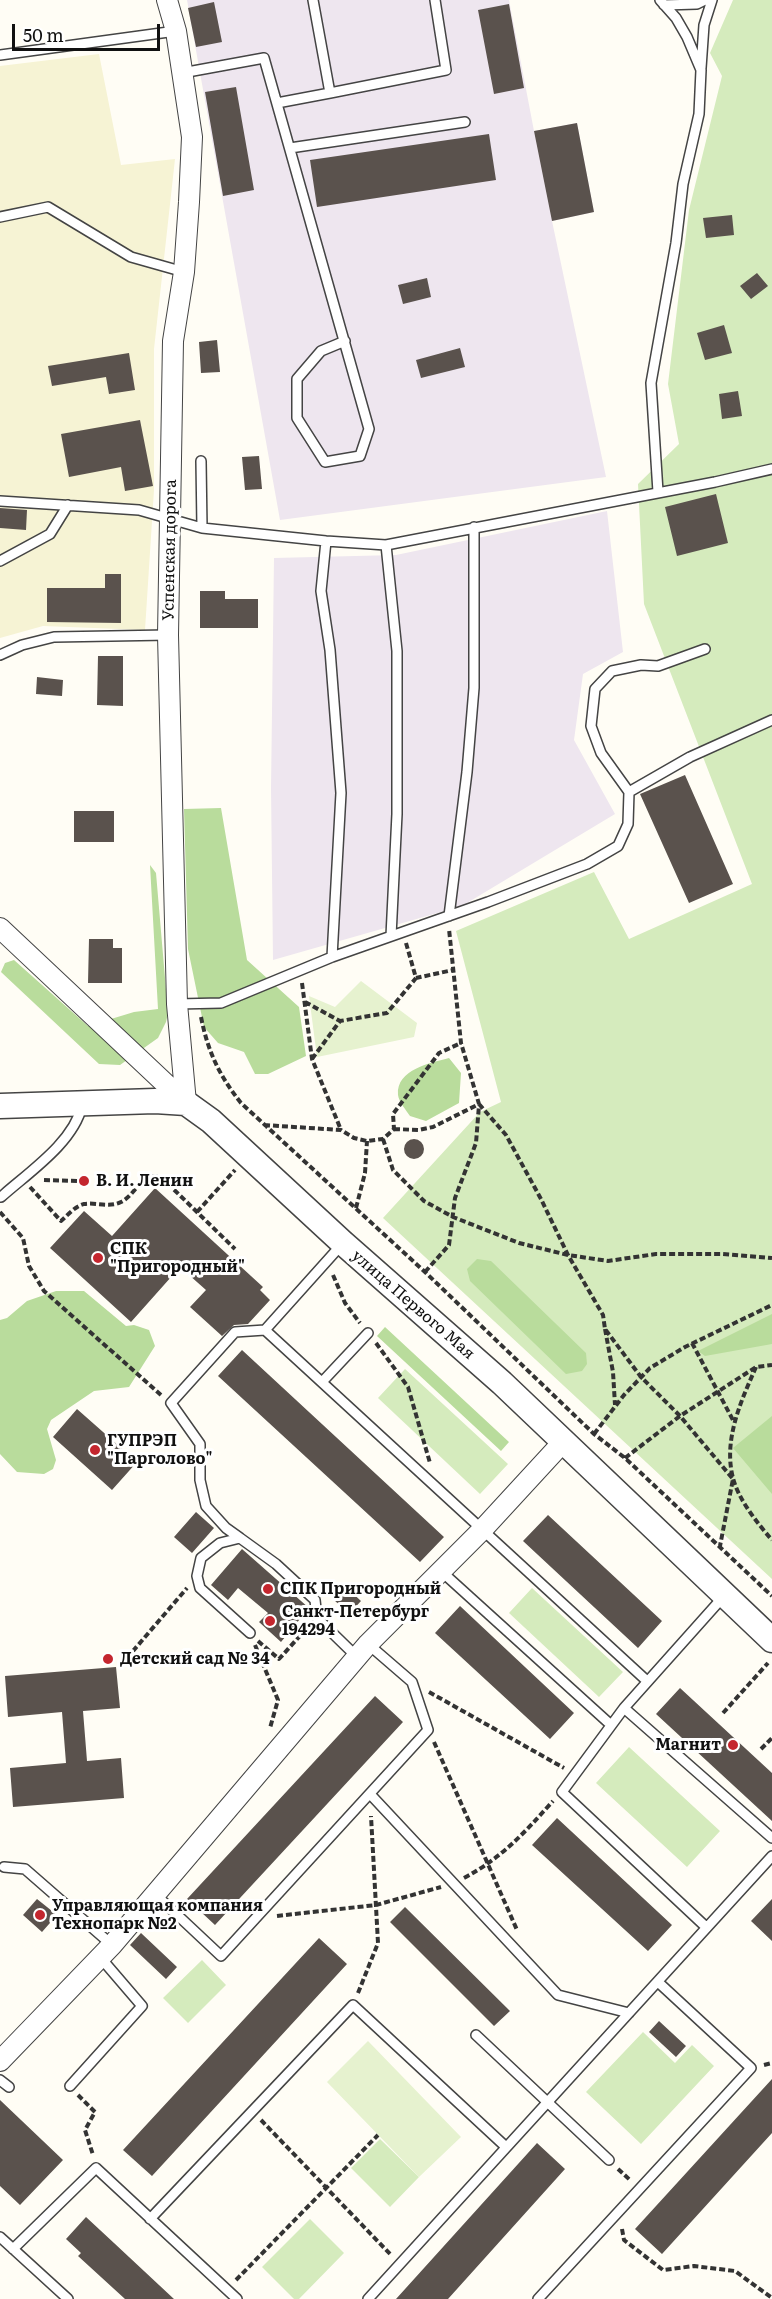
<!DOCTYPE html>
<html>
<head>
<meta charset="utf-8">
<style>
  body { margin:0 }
  #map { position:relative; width:772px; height:2299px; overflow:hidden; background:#fffdf5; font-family:Literata,serif }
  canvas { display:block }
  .scale { position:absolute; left:12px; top:24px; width:148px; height:27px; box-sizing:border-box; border:3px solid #111; border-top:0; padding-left:8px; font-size:18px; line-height:21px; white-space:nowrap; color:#111; -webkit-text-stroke:4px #fff; paint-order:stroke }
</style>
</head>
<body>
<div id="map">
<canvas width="772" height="2299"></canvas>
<div class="scale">50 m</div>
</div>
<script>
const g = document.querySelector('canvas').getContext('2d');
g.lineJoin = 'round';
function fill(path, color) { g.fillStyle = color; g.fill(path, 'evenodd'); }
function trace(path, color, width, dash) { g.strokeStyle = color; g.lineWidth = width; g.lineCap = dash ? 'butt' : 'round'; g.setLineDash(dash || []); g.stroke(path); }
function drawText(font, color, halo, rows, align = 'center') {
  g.font = font + ' Literata,serif'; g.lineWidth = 6; g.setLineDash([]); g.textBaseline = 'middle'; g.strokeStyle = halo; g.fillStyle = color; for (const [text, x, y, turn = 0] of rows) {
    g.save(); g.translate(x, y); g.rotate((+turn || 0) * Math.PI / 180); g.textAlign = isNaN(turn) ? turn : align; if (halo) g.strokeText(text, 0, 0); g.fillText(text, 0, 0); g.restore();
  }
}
const industrial = new Path2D(`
  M187 0H509L534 131 577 123 594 212 552 221 606 477 280 520Z
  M607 511 623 652 583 674 574 740 615 814 462 906 273 960 271 788 274 558 396 555Z`);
const farmland = new Path2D(`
  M99 54 121 165 175 159 154 349V490L145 630 43 626 0 638V66Z`);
const green = new Path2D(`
  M733 0H772V1579L383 1218 480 1112 501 1102 456 931 594 872 629 939 752 884 644 604 638 484 679 444 668 384 689 210 722 76 710 53Z
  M405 1369 508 1464 480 1494 378 1398Z
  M532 1588 623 1672 599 1697 509 1613Z
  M629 1747 720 1831 687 1867 596 1783Z
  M202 1960 226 1985 188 2023 163 1998Z
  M643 2032 675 2063 692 2045 714 2066 641 2144 586 2092Z
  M380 2139 419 2177 390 2207 351 2168Z
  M310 2219 344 2253 299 2299H294L262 2267Z`);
const forest = new Path2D(`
  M221 808 247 960 299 1007 306 1056 268 1074H255L244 1052 218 1043 204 1027 188 949 184 809Z
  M150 865 156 873 168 1013 166 1022 158 1038 120 1065 99 1064 1 972 5 963 14 960 88 1026 134 1012 158 1009Z
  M449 1058 461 1073 459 1103 426 1121 410 1116C406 1110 399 1102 398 1095 396 1069 431 1063 449 1058Z
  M477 1259 491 1261 586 1353 587 1364 582 1371 566 1374 470 1281 467 1269Z
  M56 1291H84L126 1326 134 1325 149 1330 155 1346 129 1387 94 1391 51 1420 47 1429 56 1460 53 1469 44 1474 17 1472 0 1454V1320L7 1318 27 1301Z
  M772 1314V1344L705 1356 698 1351Z
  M385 1327 509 1442 501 1451 377 1336Z
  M772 1416V1494L733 1448Z`);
const pitch = new Path2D(`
  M361 981 417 1023 414 1037 317 1057 309 996 335 1007Z
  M368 2041 461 2137 419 2177 327 2082Z`);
const building = new Path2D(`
  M214 2 222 42 196 47 188 8Z
  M509 4 524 88 494 94 478 10Z
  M236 87 254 190 223 196 205 92Z
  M577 123 594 212 552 221 534 131Z
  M489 134 496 180 317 207 310 160Z
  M732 215 734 235 706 238 703 218Z
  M757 273 768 286 751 299 740 286Z
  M427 278 431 297 403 304 398 285Z
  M724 325 732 353 705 360 697 333Z
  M217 340 220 372 201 373 199 342Z
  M460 348 465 367 421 378 416 360Z
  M129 353 135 390 109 394 106 377 52 386 48 366Z
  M738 391 742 416 722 419 719 394Z
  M140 420 153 486 125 491 121 467 69 477 61 434Z
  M259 456 262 489 245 490 242 457Z
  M716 494 728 543 677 556 665 507Z
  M0 508 27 510 26 530 0 528Z
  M105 574H121V623L47 622V588H105Z
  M200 591H225V599H258V628H200Z
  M98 656H123V706L97 705Z
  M37 677 63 680 62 696 36 694Z
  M685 775 733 884 689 903 640 794Z
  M74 811H114V842H74Z
  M89 939H113V948H122V983H88Z
  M404 1149a10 10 0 1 1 20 0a10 10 0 1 1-20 0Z
  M155 1188 263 1287 260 1290 270 1300 248 1324 234 1325 222 1336 190 1307 206 1290 180 1267 131 1322 50 1248 84 1211 112 1236Z
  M242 1350 444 1537 420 1562 218 1376Z
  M77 1409 137 1462 112 1490 53 1437Z
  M196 1512 214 1528 192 1553 174 1537Z
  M548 1515 662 1621 638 1648 523 1541Z
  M242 1549 309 1608 281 1642 259 1622 268 1613 238 1588 228 1600 211 1585Z
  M345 1586 361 1601 349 1614 333 1599Z
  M460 1606 574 1713 550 1739 435 1633Z
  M116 1667 120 1708 83 1711 87 1761 121 1758 124 1798 13 1807 10 1768 66 1763 62 1712 8 1717 5 1676Z
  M680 1688 772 1773V1821L656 1714Z
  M375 1696 403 1722 215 1925 187 1899Z
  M557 1818 672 1925 648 1951 532 1845Z
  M37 1899 57 1915 42 1932 23 1915Z
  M772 1899V1941L751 1921Z
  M405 1907 510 2011 494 2026 390 1922Z
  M141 1933 177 1967 166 1979 130 1945Z
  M319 1938 347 1964 152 2176 123 2150Z
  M659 2021 686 2046 676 2057 649 2032Z
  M772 2079V2133L662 2254 635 2229Z
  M0 2100 63 2160 20 2205 0 2186Z
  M537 2143 565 2169 448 2299H396Z
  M86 2217 114 2243 174 2299H125L78 2256 81 2253 66 2239Z`);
const path = new Path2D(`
  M406 943 416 978 453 970
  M302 983 312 1059 341 1130
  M305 1002 340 1021
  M201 1017C208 1052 219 1075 241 1103L425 1272 594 1434 625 1458 772 1596
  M312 1059 340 1021 387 1013 416 978
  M479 1104 506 1135 541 1199 568 1255 603 1315 605 1329 641 1377 680 1416 733 1479 720 1546
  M264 1125 341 1130 354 1138 367 1141 383 1139 394 1129 393 1114 439 1053 461 1043
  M394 1129 418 1130 433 1127 479 1104 461 1043 449 929
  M383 1139 393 1170 424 1201 453 1217 519 1243 568 1255 608 1261 656 1254H722L772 1258
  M44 1180 79 1181
  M30 1187 61 1221C68 1215 75 1206 84 1204 96 1202 110 1208 121 1202 137 1194 142 1170 162 1178L235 1249
  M356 1208 365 1173 367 1141
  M0 1212 23 1238 29 1266 44 1291 161 1395
  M197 1212 235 1170
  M425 1272 449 1245 455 1198 476 1143 479 1105
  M333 1275 345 1303 360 1323
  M605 1329 613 1372 615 1405
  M376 1343 408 1387 430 1463
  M692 1343 734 1422
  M756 1367C741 1401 723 1440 733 1478 738 1499 758 1524 772 1540
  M594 1434 624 1395 650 1368 685 1347 772 1305
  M625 1458 680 1416 756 1367 772 1365
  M258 1641 279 1659 308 1627
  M255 1645 278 1700 270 1728
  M127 1658 187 1588
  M429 1692 564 1768
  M723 1713 768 1663
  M434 1742 517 1930
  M761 1749 772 1738
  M464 1878C503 1857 524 1833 553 1801
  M277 1916 376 1905 441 1887
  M358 1993 378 1943 371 1816
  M764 2065 772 2063
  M78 2095 95 2112 85 2130 93 2155
  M261 2120 391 2255
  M618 2169 630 2180
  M622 2229 624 2240 663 2270 694 2266 735 2271 772 2298
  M236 2280 378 2135`);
const service = new Path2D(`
  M664 5 697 4 705 0
  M0 55 176 31
  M701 68 704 25 712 0
  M182 73 264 58 369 429 360 456 325 462 297 418V379L321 351 345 341
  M330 93 446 70 435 0
  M277 103 330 93 313 0
  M290 148 465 122
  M0 217 48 207 131 257 184 272
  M201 461 202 528
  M658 492 651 383 676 243 683 184 699 114 701 70 687 37 676 18 660 0
  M0 501 139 510 202 528 326 541 386 545 715 482 772 469
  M326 541 321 591 330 650 341 793 332 957
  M386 545 397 651V814L391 936
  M0 561 50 534 68 505
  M0 655 22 645 54 637 168 635
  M629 792 601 753 591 726 595 689 612 671 641 665 658 666 705 649
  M449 916 467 772 474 688V527
  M177 1004 221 1003 332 957 488 902 587 864 618 846 628 824 629 792 690 757 772 720
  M1 1197C29 1172 73 1143 82 1106
  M343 1243 265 1330 647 1681
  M322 1382 368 1333
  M240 1538 226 1528 206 1506 200 1480V1444L171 1403 235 1332 265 1330
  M441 1571 611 1725
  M250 1633 200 1588 197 1576 201 1558 220 1543 240 1538 276 1564 315 1600 317 1618 357 1657
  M624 1708 772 1838
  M370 1794 558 1995 629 2013
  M4 1867 25 1869 112 1945
  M155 1894 221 1956 428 1730 412 1682 368 1644
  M706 1927 562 1792 624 1708 724 1596
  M476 2035 609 2160
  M0 2080 9 2087
  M70 2086 142 2006 100 1957
  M150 2219 353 2005 506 2147
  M0 2237 68 2299
  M13 2249 96 2168 237 2299
  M368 2299 772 1856
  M538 2299 751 2068 658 1982`);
const minor = new Path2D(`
  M167 0 176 31 192 137 189 202 184 272 173 341 168 635 177 1004 186 1103
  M0 928 186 1103
  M0 2061 112 1945 368 1644 482 1530 563 1442`);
const tertiary = new Path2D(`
  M0 1106 155 1101 186 1103 211 1121 343 1243 502 1383 772 1640`);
const markers = [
  [84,1181,6,"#c4262e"],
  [98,1258,6,"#c4262e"],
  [95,1450,6,"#c4262e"],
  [268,1589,6,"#c4262e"],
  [270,1621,6,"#c4262e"],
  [108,1659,6,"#c4262e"],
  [733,1745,6,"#c4262e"],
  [40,1915,6,"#c4262e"]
];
const streetNames = [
  ["Успенская дорога",170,550,-89],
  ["улица Первого Мая",413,1305,41]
];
const poiNames = [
  ["В. И. Ленин",96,1181],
  ["СПК",110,1249],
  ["\"Пригородный\"",110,1267],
  ["ГУПРЭП",107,1441],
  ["\"Парголово\"",107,1459],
  ["СПК Пригородный",280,1589],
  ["Санкт-Петербург",282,1612],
  ["194294",282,1630],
  ["Детский сад № 34",120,1659],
  ["Магнит",721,1745,"right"],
  ["Управляющая компания",52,1906],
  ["Технопарк №2",52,1924]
];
fill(industrial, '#eee6ef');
fill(farmland, '#f6f3d4');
fill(green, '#d5ebbd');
fill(forest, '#b9dc9c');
fill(pitch, '#e6f2cf');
fill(building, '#5a524d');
trace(service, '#444', 12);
trace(minor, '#444', 22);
trace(tertiary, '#444', 27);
trace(path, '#333', 4, [6, 3]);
trace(service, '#fff', 9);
trace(minor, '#fff', 20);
trace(tertiary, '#fff', 24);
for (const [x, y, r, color] of markers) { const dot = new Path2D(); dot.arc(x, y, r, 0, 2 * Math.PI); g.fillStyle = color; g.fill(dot); trace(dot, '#fff', 2); }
drawText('16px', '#111', '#fff', streetNames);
drawText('bold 16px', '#111', '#fff', poiNames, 'left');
</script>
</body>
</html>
